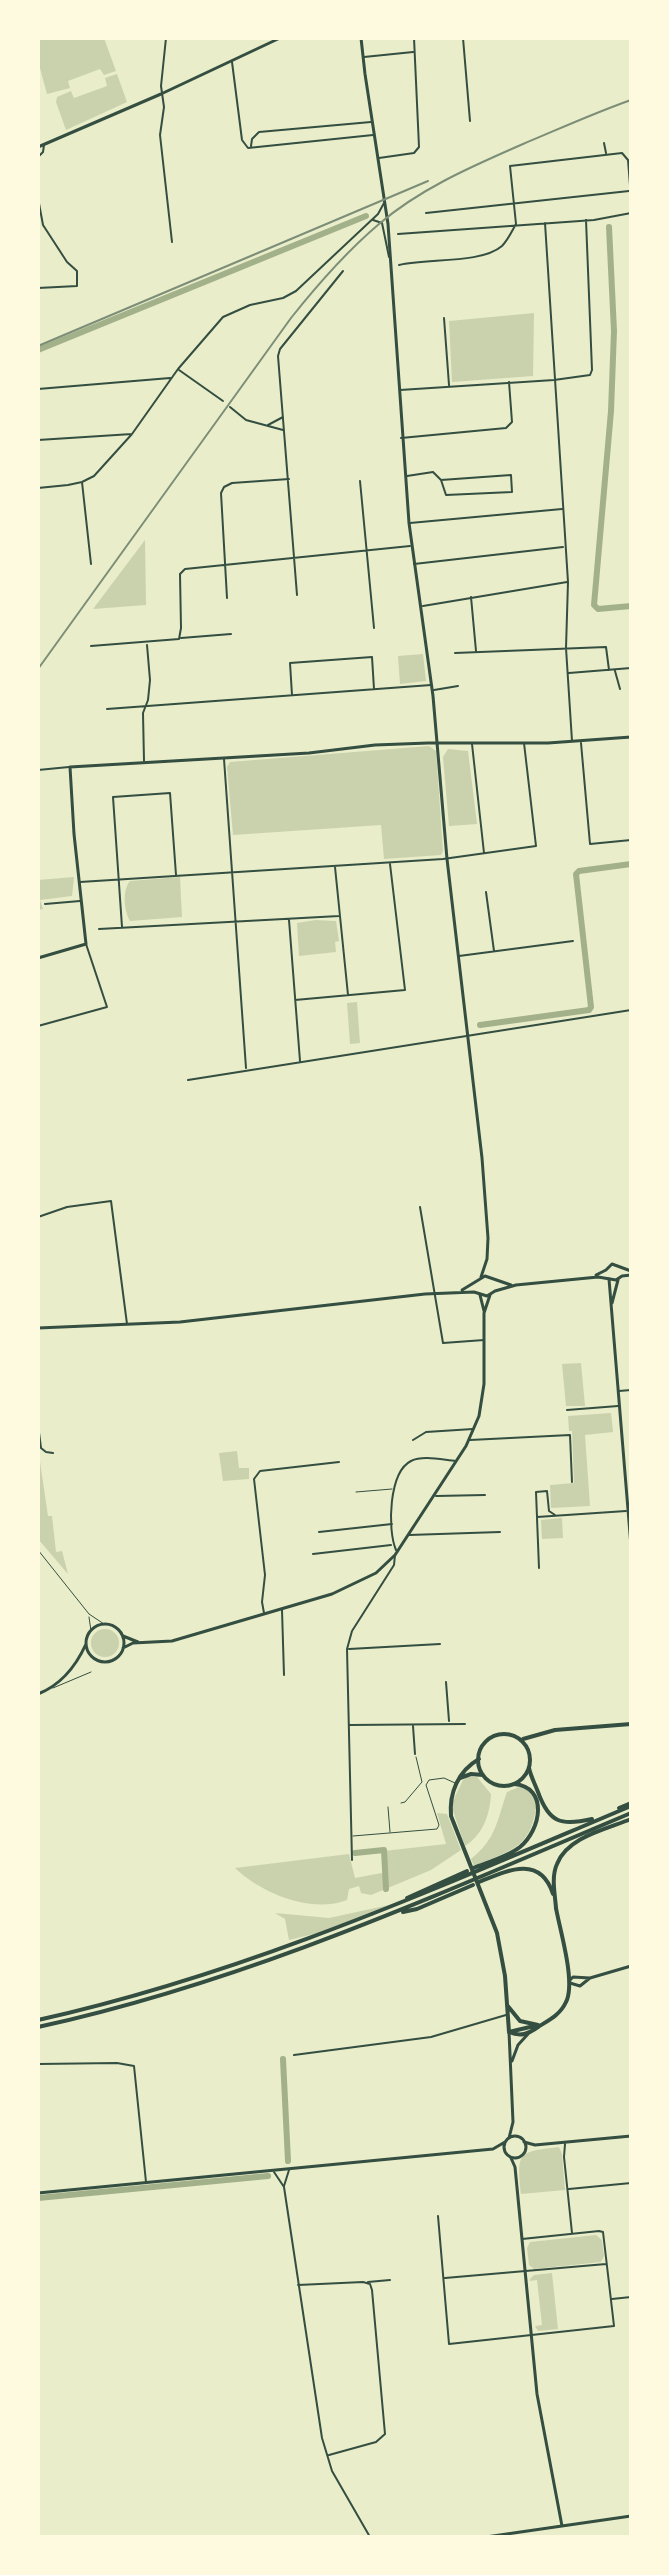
<!DOCTYPE html>
<html>
<head>
<meta charset="utf-8">
<style>
  body { margin:0 }
  #map { position:relative; width:669px; height:2575px; overflow:hidden; background:#e9edc9; font-family:Manrope,sans-serif }
  canvas { display:block }
  .frame { position:absolute; inset:0; border:40px solid #fefae0; pointer-events:none }
</style>
</head>
<body>
<div id="map">
<canvas width="669" height="2575"></canvas>
<div class="frame"></div>
</div>
<script>
const g = document.querySelector('canvas').getContext('2d');
g.lineJoin = 'round';
function fill(path, color) { g.fillStyle = color; g.fill(path, 'evenodd'); }
function trace(path, color, width, dash) { g.strokeStyle = color; g.lineWidth = width; g.lineCap = dash ? 'butt' : 'round'; g.setLineDash(dash || []); g.stroke(path); }
const green = new Path2D(`
  M38 38H104L116 71 104 75 100 69 68 81 70 88 47 94 38 61Z
  M117 74 127 102 66 130 56 102 57 97 71 91 74 98 107 86 105 78Z
  M534 313 533 376 452 382 449 321Z
  M145 540 146 605 93 609Z
  M423 654 426 681 400 684 398 656Z
  M429 746 436 751 443 851 441 855 384 859 381 825 233 835 227 767 230 762Z
  M448 749 468 751 477 824 449 826 443 757Z
  M74 877 72 896 40 900 43 909 38 910V880Z
  M180 877 182 917 130 921C124 911 122 890 130 881Z
  M315 920 336 921 339 941 335 942 336 952 299 956 297 923Z
  M357 1002 360 1043 350 1044 347 1003Z
  M581 1363 585 1406H566L562 1364Z
  M611 1413 613 1432 585 1435 590 1506 551 1508 550 1485 574 1483 572 1431H569L568 1416Z
  M38 1448 48 1516H52L56 1552 62 1551 68 1574 38 1539Z
  M237 1451 239 1468H249V1479L223 1481 219 1453Z
  M562 1518 563 1538 542 1539 541 1520Z
  M91 1643a14 14 0 1 1 28 0a14 14 0 1 1-28 0Z
  M468 1777H477L491 1794C490 1814 483 1835 465 1846L451 1805 463 1780Z
  M519 1787 526 1788 537 1800C532 1848 514 1849 474 1866L471 1859C497 1838 497 1820 507 1792Z
  M437 1813 447 1814 461 1850 431 1870 371 1895 361 1893 359 1886 349 1889 347 1900C311 1914 261 1893 235 1868L349 1854 355 1878 387 1872 384 1851 446 1844Z
  M389 1905 318 1933 289 1940 285 1919 275 1913 329 1918Z
  M559 2147 562 2154 565 2190 521 2194C517 2152 517 2152 559 2147Z
  M596 2235 602 2240 604 2256 601 2262 534 2269 529 2265 527 2248 530 2242Z
  M552 2273 558 2329 538 2331 535 2326 542 2325 537 2280 530 2281V2279L534 2275Z`);
const canal = new Path2D(`
  M609 227 614 331 611 411 594 605 598 609 631 606
  M38 350 366 216
  M480 1025 589 1010 591 1007 576 874 579 871 631 864
  M355 1853 384 1850 386 1889
  M283 2059 288 2161
  M38 2198 268 2176`);
const service = new Path2D(`
  M356 1492 392 1489
  M38 1550 89 1614 104 1624
  M89 1617 91 1631
  M53 1688 91 1672
  M401 1803 405 1802 422 1782 416 1757
  M388 1807 390 1832
  M353 1836 437 1829 439 1825 426 1785 429 1780 444 1778 455 1783`);
const minor = new Path2D(`
  M166 38 161 86 164 107 160 135 172 242
  M463 38 470 121
  M592 38H595
  M364 57 413 52
  M232 62 242 140 248 148 373 135
  M604 143 606 153
  M251 146 252 139 259 132 371 122
  M38 157 43 152 44 145
  M379 158 414 153 419 147 414 38
  M38 198 43 225 67 262 77 271V286L38 288
  M426 213 629 191
  M373 220 382 223 389 257
  M545 223 568 582 566 648 572 741
  M398 234 594 220 631 213
  M399 265C427 258 481 264 502 246 508 240 512 231 516 224L510 166 622 153 628 160 631 198
  M444 318 449 385
  M179 370 223 401
  M38 389 170 378
  M400 390 554 380 590 375 592 370 586 220
  M230 407 246 420 283 430
  M268 425 283 417
  M401 438 506 428 512 422 509 382
  M38 440 132 434
  M407 476 433 472 441 480 446 495 512 492 511 475 441 480
  M360 481 374 628
  M82 482 91 564
  M38 488 68 485 82 482 94 476 132 434 178 369 223 317 250 305 283 298 296 291 378 214 384 203
  M38 520 39 535
  M410 523 562 509
  M414 564 563 547
  M297 595 278 356 280 349 343 271
  M471 597 476 651
  M227 598 221 493 224 487 232 483 289 479
  M423 606 567 582
  M181 638 231 634
  M91 646 179 639 181 628 180 574 185 569 410 546
  M455 653 606 647 609 670
  M615 671 620 689
  M569 673 631 668
  M434 690 458 686
  M292 695 290 663 372 657 374 689
  M107 709 431 685
  M581 743 590 844 631 840
  M472 744 484 853
  M224 759 246 1068
  M144 761 143 713 148 700 150 680 147 645
  M38 770 69 767
  M335 867 348 995
  M80 882 443 859 536 846 524 743
  M486 892 494 951
  M45 904 80 901
  M289 920 300 1061
  M122 927 113 797 170 793 176 875
  M99 929 339 916
  M459 956 573 941
  M295 1000 405 990 390 864
  M38 1026 107 1007 86 944
  M188 1080 631 1010
  M420 1207 443 1343 484 1340
  M38 1217 67 1207 111 1201 127 1324
  M619 1391 631 1390
  M567 1410 618 1406
  M38 1425 41 1448 46 1452 53 1453
  M413 1440 426 1432 473 1429
  M470 1440 570 1435 572 1482
  M436 1496 485 1495
  M555 1515 549 1511 547 1491 536 1492 537 1517 626 1511
  M537 1518 539 1568
  M319 1532 392 1524
  M409 1535 500 1532
  M396 1550C387 1529 389 1472 411 1461 423 1455 443 1460 456 1461
  M313 1554 391 1545
  M282 1610 284 1675
  M264 1613 262 1602 265 1575 254 1479 260 1471 339 1462
  M349 1649 440 1644
  M446 1682 449 1721
  M350 1725 465 1724
  M413 1726 415 1754
  M352 1860 347 1649 352 1631 394 1565 395 1555
  M294 2055 431 2037 506 2015
  M38 2064 117 2063 134 2066 146 2182
  M565 2144 564 2157 572 2233
  M274 2172 284 2187 322 2438 332 2471 370 2537
  M284 2186 289 2170
  M569 2189 631 2183
  M438 2216 449 2344 614 2326 603 2232 599 2231 522 2239
  M445 2278 606 2264
  M368 2282 390 2280
  M298 2285 363 2282 370 2284 372 2290 385 2434 376 2442 329 2455
  M612 2299 631 2297`);
const tertiary = new Path2D(`
  M38 958 86 944 74 834 70 767 309 753 375 745 428 743H548L631 737
  M609 1279 631 1546
  M480 1295 484 1311
  M612 1303 618 1280
  M86 1643a19 19 0 1 1 38 0a19 19 0 1 1-38 0Z
  M123 1636 138 1642
  M123 1648 133 1643 172 1641 332 1594 376 1573 395 1555 466 1446 479 1416 484 1384V1313L490 1295
  M38 1694C61 1685 76 1666 86 1644
  M570 1980 573 1977 590 1978 631 1966
  M570 1983 580 1986 590 1978
  M511 2158 515 2167 537 2394 562 2526
  M486 2537 631 2516`);
const secondary = new Path2D(`
  M361 38 365 74 388 224 409 523 433 696 447 859 482 1158 488 1238 487 1259 481 1277
  M38 147 161 94 280 38
  M596 1275 606 1270 612 1264 631 1271
  M462 1290 485 1276 511 1285
  M38 1328 180 1322 425 1294 474 1292 487 1296 495 1291 516 1285 598 1277 616 1280 622 1276 631 1275
  M509 2032 513 2122 509 2138
  M512 2061 518 2045 528 2034
  M504 2147a11 11 0 1 1 22 0a11 11 0 1 1-22 0Z
  M524 2142 535 2145 631 2136
  M38 2193 493 2149 505 2142`);
const primary = new Path2D(`
  M478 1760a26 26 0 1 1 52 0a26 26 0 1 1-52 0Z
  M523 1739 555 1730 631 1724
  M479 1759C458 1771 449 1793 451 1816L497 1933 505 1976 509 2032
  M460 1778 471 1774 483 1775
  M507 2005 520 2021 538 2025
  M509 2032C521 2037 528 2034 538 2027 549 2020 560 2015 566 2002 576 1982 560 1931 556 1908
  M509 2032 534 2026`);
const trunk = new Path2D(`
  M529 1768C531 1777 535 1784 538 1792 549 1823 561 1826 592 1819
  M619 1808 631 1803
  M473 1868C488 1862 507 1857 520 1847 541 1830 549 1787 514 1784
  M479 1882C506 1871 540 1854 553 1894
  M407 1898 467 1871
  M556 1908C555 1894 551 1877 557 1864 567 1837 607 1829 631 1819
  M403 1912 417 1909 473 1885
  M38 2020C248 1973 434 1889 631 1806
  M38 2027C248 1981 434 1896 631 1813`);
const rail = new Path2D(`
  M38 346 428 181
  M38 669 291 318C318 284 346 252 379 224 421 188 473 166 523 144 559 129 594 113 631 100`);
fill(green, '#cad2ad');
trace(canal, '#a3b18a', 6);
trace(service, '#344e41', 1);
trace(minor, '#344e41', 2);
trace(tertiary, '#344e41', 3);
trace(secondary, '#344e41', 3);
trace(primary, '#344e41', 4);
trace(trunk, '#344e41', 4);
trace(rail, '#7c8e77', 2);
</script>
</body>
</html>
